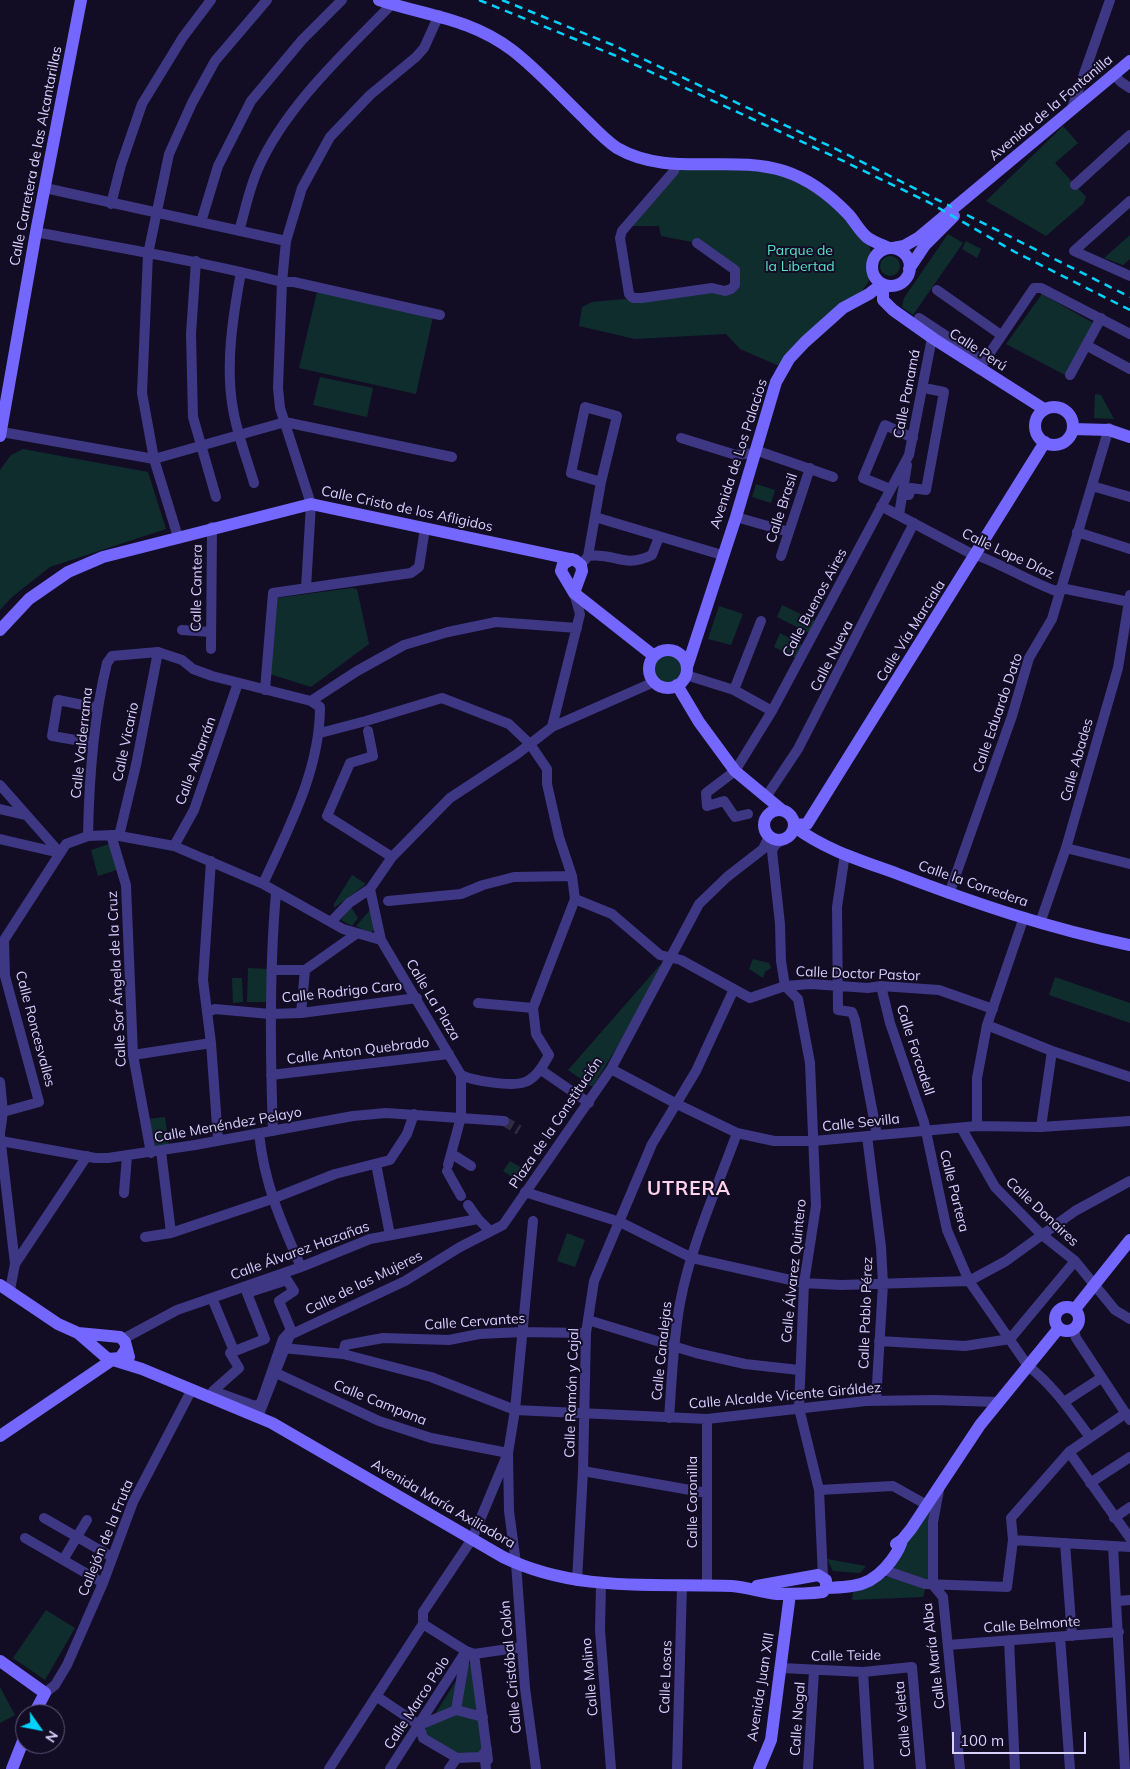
<!DOCTYPE html>
<html>
<head>
<meta charset="utf-8">
<style>
  body { margin:0 }
  #map { position:relative; width:1130px; height:1769px; overflow:hidden; background:#120d24; font-family:Mulish,sans-serif }
  canvas { display:block }
  .north { position:absolute; left:15px; top:1704px; width:50px; height:50px; box-sizing:border-box; background:#120d24; border:1px solid #615b7c; border-radius:50%; rotate:123deg; font-size:14px; font-weight:700; line-height:20px; text-align:center; color:#d8d0ff }
  .north::after { content:''; display:block; margin:auto; width:18px; height:22px; background:#00d3fb; clip-path:polygon(50% 0,100% 100%,50% 72%,0 100%) }
  .scale { position:absolute; left:952px; top:1732px; width:134px; height:22px; box-sizing:border-box; border:2px solid #d8d0ff; border-top:0; padding-left:6px; font-size:15px; line-height:18px; white-space:nowrap; color:#d8d0ff; -webkit-text-stroke:4px #120d24; paint-order:stroke }
</style>
</head>
<body>
<div id="map">
<canvas width="1130" height="1769"></canvas>
<div class="north">N</div>
<div class="scale">100 m</div>
</div>
<script>
const g = document.querySelector('canvas').getContext('2d');
g.lineJoin = 'round';
function fill(path, color) { g.fillStyle = color; g.fill(path, 'evenodd'); }
function trace(path, color, width, dash) { g.strokeStyle = color; g.lineWidth = width; g.lineCap = dash ? 'butt' : 'round'; g.setLineDash(dash || []); g.stroke(path); }
function drawText(font, color, halo, rows, align = 'center') {
  g.font = font + ' Mulish,sans-serif'; g.lineWidth = 4; g.setLineDash([]); g.textBaseline = 'middle'; g.strokeStyle = halo; g.fillStyle = color; for (const [text, x, y, turn = 0] of rows) {
    g.save(); g.translate(x, y); g.rotate((+turn || 0) * Math.PI / 180); g.textAlign = isNaN(turn) ? turn : align; if (halo) g.strokeText(text, 0, 0); g.fillText(text, 0, 0); g.restore();
  }
}
const green = new Path2D(`
  M1063 126 1078 143 1055 163 1086 197 1083 204 1046 236 986 201Z
  M676 165 762 166 810 182 867 238 873 259 869 281 856 300 784 368 740 349 726 334 635 339 579 326 582 307 592 302 731 289 736 277 697 243 661 236 659 226H627Z
  M948 234 963 243 913 315 902 307 904 298Z
  M1130 235V259L1123 265 1104 258Z
  M966 241 981 249 977 258 962 249Z
  M880 266a10 10 0 1 1 20 0a10 10 0 1 1-20 0Z
  M317 292 433 317 416 394 299 368Z
  M1042 294 1095 324 1067 376 1006 344Z
  M320 377 373 388 367 417 313 405Z
  M1095 394 1101 395 1114 419 1094 418Z
  M23 449 148 472 166 529 50 567 12 597 0 610V470L11 455Z
  M756 484 775 490 771 503 752 497Z
  M352 588 357 589 369 644 311 687 270 674 277 598Z
  M782 605 815 621 809 633 777 617Z
  M719 606 743 614 731 645 708 639Z
  M780 633 802 645 796 658 774 647Z
  M654 669a14 14 0 1 1 28 0a14 14 0 1 1-28 0Z
  M109 844 117 870 98 876 91 850Z
  M352 875 366 884 334 908V904Z
  M351 907 358 918 352 926 341 920Z
  M371 909 377 928 370 933 356 926Z
  M753 959 769 963 771 968 765 972 763 978 749 969Z
  M660 965 665 969 593 1086H591L568 1070Z
  M248 968 268 969 266 1002H247Z
  M1055 977 1130 1003V1023L1049 995Z
  M232 978H242L243 1002 233 1003Z
  M165 1117 169 1146 152 1150 147 1119Z
  M510 1161 522 1168 515 1179 503 1171Z
  M567 1233 585 1240 575 1267 557 1261Z
  M937 1493 931 1582 889 1569Z
  M827 1559 866 1566 860 1573 833 1571Z
  M881 1577H898L926 1585 923 1597 852 1600 853 1592Z
  M46 1610 75 1628 45 1680 13 1658Z
  M473 1663 486 1758 458 1761 420 1738 466 1665Z
  M0 1687 15 1715 0 1723Z`);
const streetTunnel = new Path2D(`
  M504 1121 519 1130`);
const street = new Path2D(`
  M1113 74 1121 82 1130 88
  M1072 108 1110 0
  M676 165 674 171 622 231 620 238 629 294 633 298H642L712 288 725 291 731 289 735 285V270L697 243
  M1075 185 1130 135
  M45 188 286 241
  M1130 201 1074 251 1130 276
  M111 204 121 165 142 104 183 37 211 0
  M201 222 218 166 251 101 302 40 342 0
  M239 231C245 211 249 189 258 169 285 107 345 52 392 4
  M36 232C118 248 201 261 282 282H294L440 315
  M196 261 191 334 193 417 216 497
  M241 272C233 316 225 365 233 409 237 434 247 459 254 483
  M937 290 1001 335
  M919 318 984 361
  M1086 345 1130 369
  M979 369 1034 288H1041L1130 334
  M1070 375 1101 318
  M2 432 154 459 285 422 452 457
  M681 438 736 455 754 453
  M755 450 833 477
  M1092 486 1130 497
  M890 489 863 478 885 425 913 438
  M902 495H909L911 488 926 490 944 392 929 389
  M881 506 968 552C999 562 1026 580 1056 591L1061 588 1130 602
  M899 515 907 465
  M595 517 722 555
  M736 517 789 532
  M1077 532 1130 549
  M178 537 154 459 142 393 148 254 169 154 192 103 215 61 267 0
  M588 556 601 482 617 416 585 407 571 473 601 482
  M781 556 810 468
  M585 560 588 556C615 552 623 569 652 555L659 537
  M306 588 311 504 280 408 278 388 282 282 286 241 302 188 330 137 370 95 416 57 424 48 439 15
  M182 630 211 632
  M211 649 212 527
  M686 675 734 690 772 711
  M265 690 273 593 411 573 419 567 425 528
  M734 690 761 621
  M311 701 357 671 404 645 448 632 496 622 577 628
  M552 727 580 614 574 593
  M368 731 373 756 350 763 327 816 392 857
  M320 733 366 721 442 698 509 724 530 744 547 769V784L559 837 572 876 575 899 533 1008 536 1034 549 1055C543 1066 535 1080 522 1083 509 1086 473 1081 461 1075
  M93 743 52 736 58 700 98 708
  M0 785 60 853
  M766 797 798 749 914 523
  M0 809 25 815
  M748 814 735 817 724 801 707 806 706 793 735 771 772 711 909 455 932 338
  M111 835 126 885 133 1055 151 1153
  M88 836C89 778 93 720 107 663L112 656 158 652 182 660 193 669 212 676 311 701 320 707C320 770 289 827 263 884
  M119 836 136 765 158 652
  M0 839 60 853
  M782 840 775 845 772 851 780 924 781 961 785 986 798 999 810 1063 816 1206 804 1283 799 1408 819 1490 823 1577
  M174 846 194 810 238 683
  M1066 848 1130 864
  M763 849 769 836
  M845 854 837 907 838 1010 852 1012 855 1020 877 1135
  M211 861 203 980 211 1043 218 1140
  M370 889 381 940 461 1075V1117L448 1165
  M949 894 1012 716 1029 658 1052 619 1109 428
  M575 899 612 914 660 955 681 960 750 998 785 986 811 984 868 988 881 986 939 990 993 1009
  M388 901 461 894 483 885 514 877 572 876
  M331 922 349 903 370 889 392 857 450 798 517 754 552 727 654 682
  M1040 923 1066 848 1118 668 1130 595
  M272 970H305L356 934
  M881 986 890 1023 924 1122 947 1230 969 1281 1028 1366C1053 1385 1071 1412 1089 1436
  M478 1003 533 1008
  M207 1012 215 1009 270 1014 301 1013 417 998
  M301 1013 305 970
  M987 1025 1052 1051 1130 1077
  M133 1055 211 1043
  M611 1069 677 1104 737 1133 774 1141H814L977 1126 1041 1127 1130 1121
  M541 1070 589 1103
  M271 1075 449 1054
  M0 1082 3 1112 0 1133
  M3 1112 39 1102 5 976 4 940 66 844 88 836 114 835 174 846 263 884 343 929 381 940
  M977 1126V1078L987 1025 1024 917
  M1041 1127 1052 1051
  M962 1129 995 1187 1041 1234 1075 1261 1115 1310 1130 1319
  M273 1131C270 1051 269 972 276 893
  M259 1133C264 1183 281 1222 301 1267
  M0 1135 15 1264 10 1290
  M867 1136 881 1247 883 1284 876 1401
  M1 1141 95 1158H108L195 1145 353 1116 386 1113 504 1121
  M161 1151 171 1233
  M452 1154 471 1166
  M376 1164 390 1235
  M447 1171 461 1196
  M525 1192 620 1222 692 1258 804 1283 841 1285 969 1281 1006 1261 1075 1211 1130 1181
  M124 1193 127 1156
  M468 1205 478 1219
  M533 1221 515 1410 508 1453 509 1511 516 1563 525 1688 536 1769
  M145 1237 171 1233 272 1199 335 1174 390 1160 407 1134 414 1114
  M15 1264 87 1156
  M287 1280 294 1291 279 1301 291 1330 283 1339 261 1403 255 1406 213 1391 239 1368 230 1353 265 1339 247 1293Z
  M212 1298 234 1351
  M588 1320 696 1353 745 1364 799 1370
  M1074 1330 1076 1338 1130 1420
  M123 1339 177 1310 301 1267 370 1239 478 1219 490 1231
  M879 1341 965 1346 1010 1339 1075 1261
  M283 1348 343 1354 431 1377 515 1410 707 1419 866 1401 934 1400 998 1402
  M343 1354 345 1345 383 1338 449 1340 479 1334 522 1332 586 1333
  M274 1372 379 1421 431 1438 508 1453 472 1539 423 1612V1624
  M1064 1402 1101 1378
  M258 1417 290 1335 405 1281 460 1247 503 1225 611 1069 699 904 727 877 763 849
  M669 1418C672 1379 673 1341 680 1303 691 1245 717 1188 737 1133
  M707 1419V1585
  M1069 1452 1130 1538
  M583 1471 707 1493
  M1090 1483 1130 1457
  M819 1490 893 1486 927 1505
  M939 1490 933 1522V1585L943 1597 960 1769
  M44 1518 112 1557
  M1114 1518 1130 1507
  M25 1538 103 1583
  M1013 1540 1130 1547
  M1065 1543 1072 1636
  M1113 1546 1125 1769
  M63 1560 87 1520
  M884 1570 925 1584 1007 1587 1013 1540 1011 1518 1069 1452 1126 1413
  M577 1581 583 1471 586 1333 594 1281 652 1144 696 1071 734 989
  M601 1583 600 1630 611 1769
  M1117 1601 1130 1600
  M423 1624 466 1651 474 1654 522 1647
  M1060 1637 1070 1769
  M1009 1640 1015 1769
  M948 1645 1119 1632
  M474 1654 488 1760H485L486 1769
  M465 1657 456 1710 483 1717
  M781 1668 863 1672 912 1667 921 1769
  M863 1672 869 1769
  M45 1693 55 1685 67 1665 103 1583 133 1502 191 1391
  M376 1696 419 1725 423 1738 457 1758 481 1757 487 1749
  M420 1725 456 1710
  M329 1769 423 1624
  M390 1769 466 1651
  M449 1769 457 1758
  M677 1769 682 1585
  M808 1769 814 1671`);
const secondary = new Path2D(`
  M379 0C427 16 469 18 512 50 538 70 560 95 584 118 594 128 605 140 617 148 669 178 730 154 784 171 809 179 831 196 849 215 855 222 861 233 868 238 874 242 882 245 889 248
  M872 267a19 19 0 1 1 38 0a19 19 0 1 1-38 0Z
  M893 248 904 246 918 238 1130 61
  M909 269 925 245 954 216
  M883 284V300L893 310 934 339 1044 409
  M1035 426a19 19 0 1 1 38 0a19 19 0 1 1-38 0Z
  M1073 429 1109 430 1130 437
  M0 436 36 232 81 0
  M572 559 563 564 561 571 574 593 654 656
  M0 630 29 599 68 572 103 557 311 504 575 560 581 565 582 571 574 593
  M649 669a19 19 0 1 1 38 0a19 19 0 1 1-38 0Z
  M687 667 736 517 776 382 789 359 805 342 843 308 869 294 882 284
  M677 685 699 722 735 771 782 810
  M764 825a15 15 0 1 1 30 0a15 15 0 1 1-30 0Z
  M795 825 807 824 1045 442
  M795 827C825 850 863 861 898 874 974 903 1050 929 1130 945
  M0 1285 58 1324 78 1333 108 1359 120 1358 126 1349
  M1055 1319a12 12 0 1 1 24 0a12 12 0 1 1-24 0Z
  M1075 1309 1130 1240
  M78 1333 120 1337 125 1342 129 1357
  M113 1360 142 1369 272 1423 503 1557C577 1593 653 1583 732 1586 747 1587 762 1593 777 1594 793 1594 807 1594 823 1592L826 1588C856 1587 872 1586 891 1561 896 1554 900 1549 902 1540
  M0 1436 112 1360
  M896 1544 902 1540 911 1529 980 1425 1059 1328
  M757 1586 818 1575 826 1580V1588
  M0 1661 45 1693 34 1714
  M12 1769 25 1736
  M759 1769 771 1740 790 1594`);
const rail = new Path2D(`
  M479 0 614 55 837 158 930 203 1015 252 1130 310
  M502 0 613 45 836 149 952 207
  M967 215 1130 297`);
const streetNames = [
  ["Avenida de la Fontanilla",1051,108,-40],
  ["Calle Carretera de las Alcantarillas",36,156,-79],
  ["Calle Perú",978,350,33],
  ["Calle Panamá",907,394,-79],
  ["Avenida de Los Palacios",739,454,-72],
  ["Calle Brasil",782,508,-72],
  ["Calle Cristo de los Afligidos",407,509,12],
  ["Calle Lope Díaz",1008,554,25],
  ["Calle Cantera",197,588,-89],
  ["Calle Buenos Aires",815,603,-62],
  ["Calle Vía Marciala",911,631,-58],
  ["Calle Nueva",832,656,-63],
  ["Calle Eduardo Dato",998,713,-71],
  ["Calle Vicario",126,742,-78],
  ["Calle Valderrama",82,743,-84],
  ["Calle Abades",1077,760,-74],
  ["Calle Albarrán",196,761,-70],
  ["Calle la Corredera",973,884,19],
  ["Calle Doctor Pastor",858,974,2],
  ["Calle Sor Ángela de la Cruz",117,979,-93],
  ["Calle Rodrigo Caro",342,992,-6],
  ["Calle La Plaza",433,1000,59],
  ["Calle Roncesvalles",35,1029,75],
  ["Calle Forcadell",915,1050,72],
  ["Calle Anton Quebrado",358,1051,-7],
  ["Plaza de la Constitución",556,1123,-56],
  ["Calle Sevilla",861,1123,-6],
  ["Calle Menéndez Pelayo",228,1125,-10],
  ["Calle Partera",954,1191,76],
  ["Calle Donaires",1042,1212,43],
  ["Calle Álvarez Hazañas",300,1251,-20],
  ["Calle Álvarez Quintero",794,1271,-84],
  ["Calle de las Mujeres",364,1283,-26],
  ["Calle Pablo Pérez",866,1313,-88],
  ["Calle Cervantes",475,1322,-4],
  ["Calle Canalejas",662,1351,-84],
  ["Calle Ramón y Cajal",572,1393,-88],
  ["Calle Alcalde Vicente Giráldez",785,1396,-5],
  ["Calle Campana",380,1403,22],
  ["Calle Coronilla",693,1502,-90],
  ["Avenida María Axiliadora",443,1504,30],
  ["Callejón de la Fruta",106,1538,-68],
  ["Calle Belmonte",1032,1625,-4],
  ["Calle Teide",846,1656,-1],
  ["Calle María Alba",934,1656,-97],
  ["Calle Cristóbal Colón",511,1667,-95],
  ["Calle Molino",590,1677,-95],
  ["Calle Losas",666,1677,-88],
  ["Avenida Juan XIII",761,1687,-81],
  ["Calle Marco Polo",417,1703,-57],
  ["Calle Nogal",798,1719,-86],
  ["Calle Veleta",903,1719,-95]
];
const parkNames = [
  ["Parque de",800,251],
  ["la Libertad",800,267]
];
const districtNames = [
  ["UTRERA",689,1189]
];
fill(green, '#102d2e');
trace(streetTunnel, '#302a45', 10, [10, 5]);
trace(street, '#3e3784', 10);
trace(secondary, '#7467ff', 12);
trace(rail, '#00d3fb', 2.5, [8, 6]);
drawText('14px', '#d8d0ff', '#120d24', streetNames);
drawText('14px', '#58e3c8', '#120d24', parkNames);
g.letterSpacing = '1px';
drawText('bold 19px', '#ffd2ec', '#120d24', districtNames);
g.letterSpacing = '0px';
</script>
</body>
</html>
